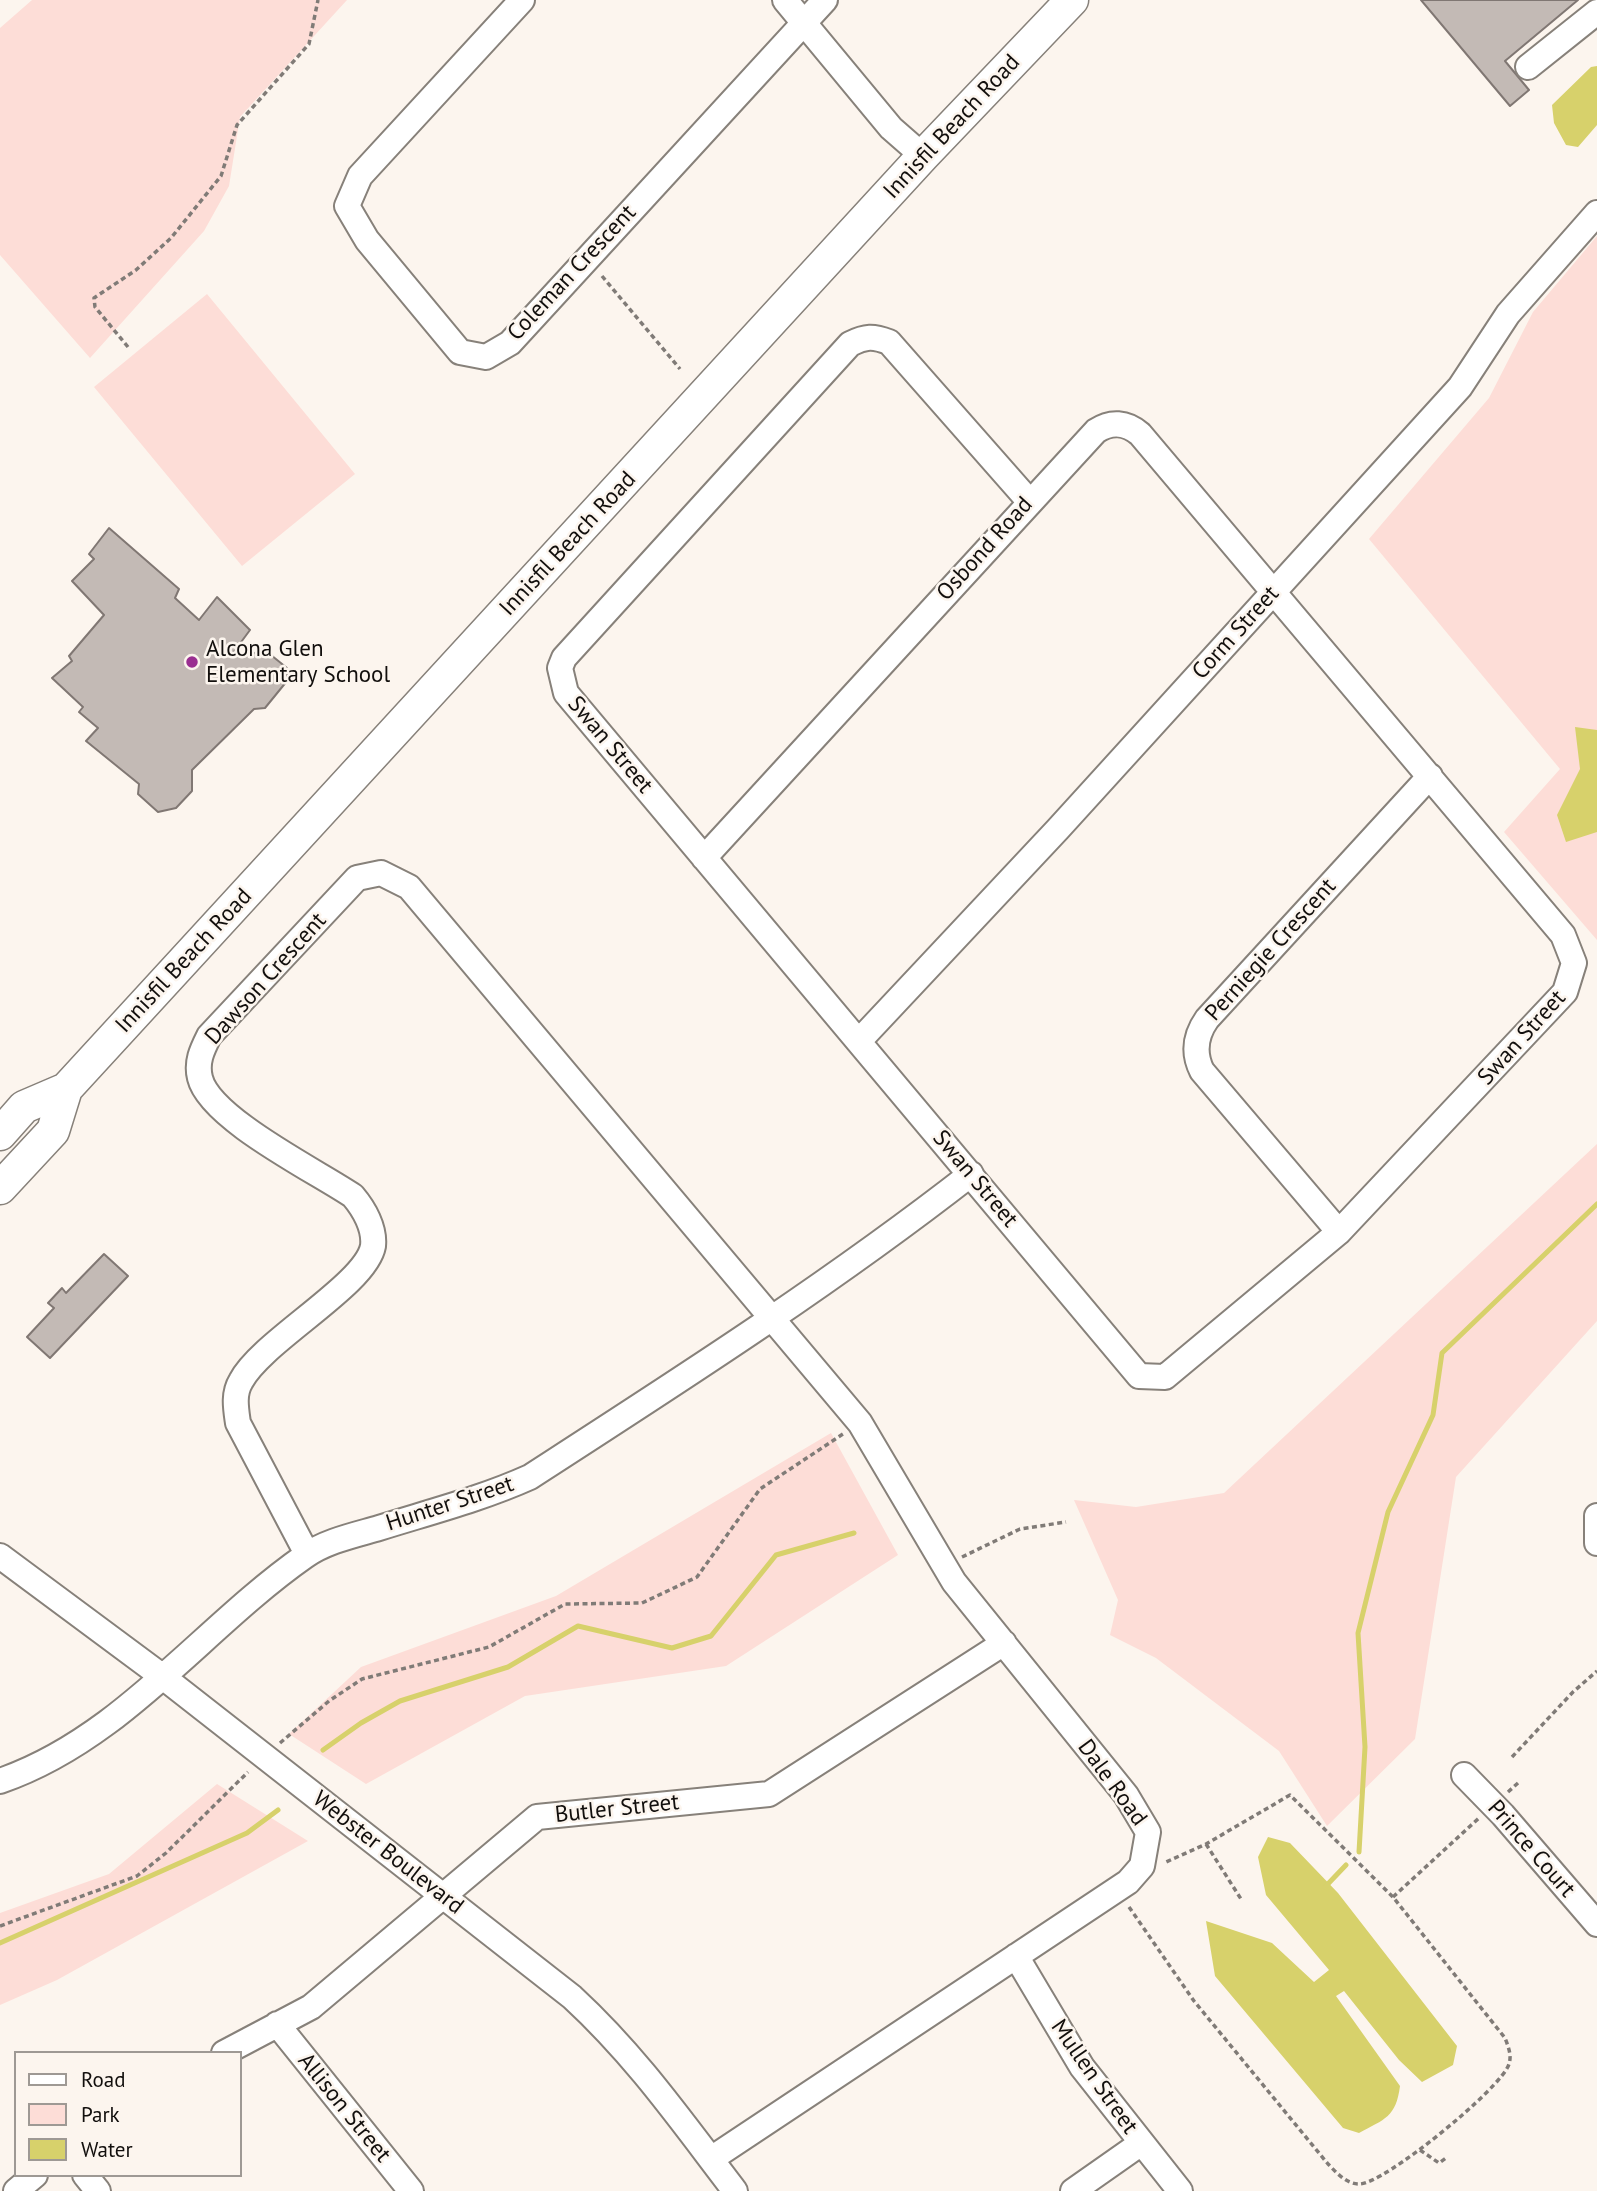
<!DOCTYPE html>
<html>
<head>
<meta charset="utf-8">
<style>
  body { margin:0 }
  #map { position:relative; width:1597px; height:2191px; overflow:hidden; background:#fcf5ee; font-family:"PT Sans",sans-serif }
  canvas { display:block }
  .legend { position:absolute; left:14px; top:2051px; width:228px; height:126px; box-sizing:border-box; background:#fcf5ee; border:2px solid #9e9994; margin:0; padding:9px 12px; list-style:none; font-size:21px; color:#120f0d }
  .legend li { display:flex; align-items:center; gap:14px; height:35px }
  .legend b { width:35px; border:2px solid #9e9994 }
</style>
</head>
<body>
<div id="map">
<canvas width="1597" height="2191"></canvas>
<ul class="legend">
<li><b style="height:9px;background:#fff"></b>Road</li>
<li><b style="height:19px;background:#fdddd7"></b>Park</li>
<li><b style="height:19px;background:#d7d16b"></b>Water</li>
</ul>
</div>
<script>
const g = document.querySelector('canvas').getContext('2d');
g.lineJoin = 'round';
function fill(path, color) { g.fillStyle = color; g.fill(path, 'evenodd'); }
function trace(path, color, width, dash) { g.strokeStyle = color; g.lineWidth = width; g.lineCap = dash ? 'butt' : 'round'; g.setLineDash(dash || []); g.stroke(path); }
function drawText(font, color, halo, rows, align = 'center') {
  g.font = font + ' "PT Sans",sans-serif'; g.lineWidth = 5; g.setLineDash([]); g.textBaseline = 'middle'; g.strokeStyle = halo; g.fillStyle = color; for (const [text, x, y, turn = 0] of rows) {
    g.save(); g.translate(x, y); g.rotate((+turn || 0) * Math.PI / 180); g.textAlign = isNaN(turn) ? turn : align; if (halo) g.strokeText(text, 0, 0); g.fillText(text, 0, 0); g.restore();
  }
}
const green = new Path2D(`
  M32 0H347L240 117 229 186 204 231 90 358 0 255V28Z
  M1597 236V940L1504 832 1560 769 1369 539 1489 398 1533 312Z
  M207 294 355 474 242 566 94 387Z
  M1597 1144V1321L1456 1477 1415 1739 1327 1826 1279 1751 1156 1658 1110 1635 1118 1600 1074 1500 1136 1507 1224 1493Z
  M831 1433 898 1555 726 1666 525 1696 366 1784 289 1734 361 1667 556 1596Z
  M217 1784 308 1841 57 1980 0 2005V1913L109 1874Z`);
const water = new Path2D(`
  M1597 66V125L1578 147 1566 145 1554 123 1552 105 1591 67Z
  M1575 727 1597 730V832L1566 842 1557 815 1580 769Z
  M1268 1837 1290 1843 1338 1893 1457 2046 1453 2065 1422 2082 1399 2060 1344 1991 1336 1996 1400 2086C1396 2117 1385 2119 1359 2133L1343 2128 1215 1976 1206 1921 1272 1943 1314 1982 1329 1970 1266 1895 1258 1857Z`);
const stream = new Path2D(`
  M323 1750 361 1723 400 1701 508 1667 578 1626 672 1648 711 1636 776 1555 854 1533
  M1359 1852 1365 1747 1358 1633 1388 1512 1433 1415 1442 1353 1597 1204
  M1325 1887 1346 1865
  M0 1943 247 1833 278 1810`);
const building = new Path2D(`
  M1421 0H1578L1505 61 1529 90 1510 106Z
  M109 528 179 589 175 598 199 620 217 597 250 630 230 657 266 651 287 668V681L265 708 254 709 192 770V791L176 808 158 812 138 794 139 784 86 741 98 728 79 712 83 707 52 678 72 661 69 656 104 615 72 581 94 559 89 554Z
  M104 1254 128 1276 50 1358 27 1337 54 1308 48 1303 62 1288 66 1293Z`);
const path = new Path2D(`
  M602 276 680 369
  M128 347 95 307 94 298 136 270 171 238 221 176 237 125 309 44 318 0
  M962 1557 1020 1529 1066 1522
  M280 1743 329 1701 362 1679 489 1647 565 1604 642 1603 697 1577 760 1489 843 1434
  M1512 1757 1573 1692 1597 1671
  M1508 1792 1518 1783
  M1206 1844 1241 1899
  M1393 1897 1479 1818
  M1129 1907 1194 2001 1328 2164C1336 2172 1346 2184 1359 2184 1383 2185 1502 2088 1509 2064 1512 2055 1508 2046 1505 2038L1393 1897 1290 1795 1206 1844 1166 1862
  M0 1926 137 1876 166 1853 248 1772
  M1420 2150 1439 2163 1446 2158`);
const minor = new Path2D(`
  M522 0 360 176 347 206 367 240 460 352 486 357 510 343 825 0
  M785 0 891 128 923 156
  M1528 67 1597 12
  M704 858 1096 431C1111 421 1126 422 1140 434L1563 935 1574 963 1565 992 1339 1232 1165 1377 1139 1376C949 1148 757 921 566 693L560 668 564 658 850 344C866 336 873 336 889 342L1029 501
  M860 1040 1058 829 1460 387 1508 314 1597 213
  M1339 1232 1202 1071C1193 1053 1195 1036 1207 1019L1430 776
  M1597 1516V1543
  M307 1554 238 1423C236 1409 233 1394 241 1381 262 1341 366 1285 373 1246 375 1228 364 1209 353 1196 318 1172 210 1119 200 1078 196 1062 202 1050 209 1036L357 878 381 873 409 887 860 1423 954 1582 1126 1795 1148 1832 1142 1866 1128 1882 711 2159
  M0 1556 163 1677 572 1997C637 2057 682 2122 735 2191
  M1464 1775 1503 1815 1597 1924
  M0 1781C122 1739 202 1628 305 1556 326 1541 355 1535 379 1528 430 1512 481 1499 530 1477 680 1380 830 1284 971 1174
  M1016 1956 1082 2067 1180 2191
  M277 2024 411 2191
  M224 2053 311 2007 537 1817 769 1794 1004 1643
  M85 2175 98 2191
  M16 2191 35 2175
  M1073 2191 1140 2144`);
const major = new Path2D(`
  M0 1134 24 1107 66 1089 923 156 1072 0
  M0 1188 53 1131 66 1089`);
const markers = [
  [192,662,7,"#9a2f91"]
];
const streetNames = [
  ["Innisfil Beach Road",952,127,-47],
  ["Coleman Crescent",572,273,-47],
  ["Innisfil Beach Road",568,544,-47],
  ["Osbond Road",985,549,-48],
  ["Corm Street",1236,633,-48],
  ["Swan Street",610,745,50],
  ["Perniegie Crescent",1271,950,-48],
  ["Innisfil Beach Road",184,961,-47],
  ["Dawson Crescent",266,979,-48],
  ["Swan Street",1522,1038,-48],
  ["Swan Street",975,1179,50],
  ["Hunter Street",450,1504,-18],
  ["Dale Road",1112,1783,54],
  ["Butler Street",617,1809,-6],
  ["Prince Court",1531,1849,49],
  ["Webster Boulevard",388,1853,38],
  ["Mullen Street",1094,2077,55],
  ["Allison Street",344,2108,51]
];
const poiNames = [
  ["Alcona Glen",206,649],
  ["Elementary School",206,675]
];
fill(green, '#fdddd7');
fill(water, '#d7d16b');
trace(stream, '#d7d16b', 5);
fill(building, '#c3bab5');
trace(building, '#807773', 2);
trace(minor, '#87817a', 28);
trace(major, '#87817a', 35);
trace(path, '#807b77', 3.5, [5, 3.5]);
trace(minor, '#fff', 24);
trace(major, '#fff', 32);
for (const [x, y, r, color] of markers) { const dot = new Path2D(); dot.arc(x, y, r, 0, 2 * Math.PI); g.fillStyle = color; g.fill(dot); trace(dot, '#fcf5ee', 2.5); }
drawText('23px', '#120f0d', '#fcf5ee', streetNames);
drawText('23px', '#120f0d', '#fcf5ee', poiNames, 'left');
</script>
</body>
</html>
